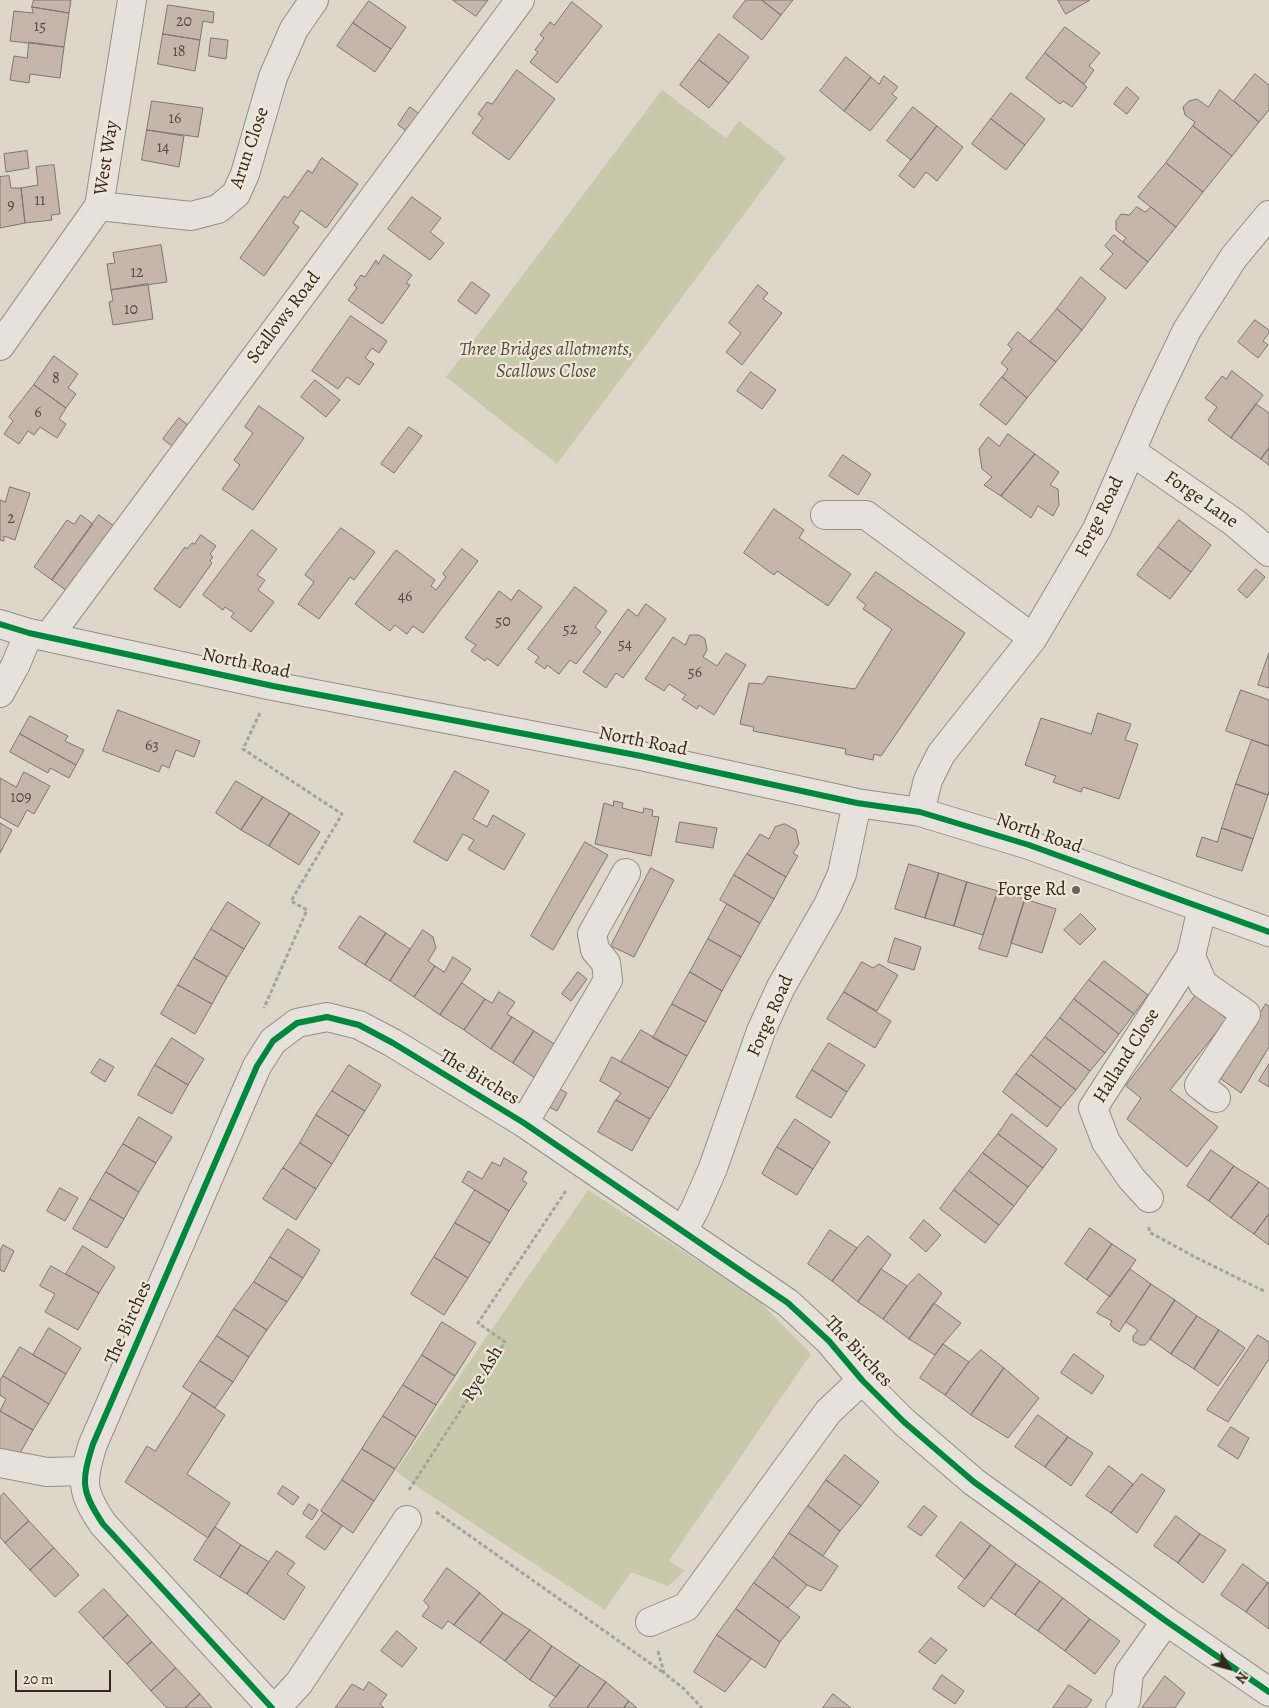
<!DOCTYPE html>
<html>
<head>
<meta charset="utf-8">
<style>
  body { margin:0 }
  #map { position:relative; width:1269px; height:1708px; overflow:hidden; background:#ddd6c9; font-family:Alegreya,serif }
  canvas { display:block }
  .north { position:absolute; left:1204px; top:1643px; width:50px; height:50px; -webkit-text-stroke:4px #eee7d7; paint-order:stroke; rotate:127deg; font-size:14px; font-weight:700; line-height:20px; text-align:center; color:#332720 }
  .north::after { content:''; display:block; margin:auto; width:18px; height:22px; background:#332720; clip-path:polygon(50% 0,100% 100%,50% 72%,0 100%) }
  .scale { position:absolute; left:15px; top:1670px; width:96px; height:22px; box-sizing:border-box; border:2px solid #332720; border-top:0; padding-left:6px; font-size:15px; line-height:18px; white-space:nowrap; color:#332720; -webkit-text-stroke:4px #eee7d7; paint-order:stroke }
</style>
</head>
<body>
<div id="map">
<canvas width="1269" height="1708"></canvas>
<div class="north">N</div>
<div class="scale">20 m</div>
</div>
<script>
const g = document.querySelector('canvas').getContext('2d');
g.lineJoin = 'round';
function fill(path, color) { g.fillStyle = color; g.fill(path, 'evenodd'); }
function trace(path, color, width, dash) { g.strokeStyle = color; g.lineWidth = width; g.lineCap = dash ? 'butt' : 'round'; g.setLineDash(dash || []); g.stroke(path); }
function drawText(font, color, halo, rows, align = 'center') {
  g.font = font + ' Alegreya,serif'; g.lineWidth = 4.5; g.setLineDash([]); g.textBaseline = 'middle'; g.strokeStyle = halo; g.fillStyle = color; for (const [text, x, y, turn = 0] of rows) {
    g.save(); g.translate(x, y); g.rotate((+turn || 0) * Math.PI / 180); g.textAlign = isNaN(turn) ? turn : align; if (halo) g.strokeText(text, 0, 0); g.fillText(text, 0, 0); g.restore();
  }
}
const green = new Path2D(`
  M662 90 726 138 739 121 786 158 557 464 446 377Z
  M588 1190 757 1299 811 1354 669 1561 685 1571 668 1586 631 1572 605 1610 413 1484 396 1471 487 1336Z`);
const building = new Path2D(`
  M34 0H71L69 13 32 7Z
  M453 0H488L476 16Z
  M746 0H762L781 15 762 40 733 17Z
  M762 0H793L781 15Z
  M1058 0H1090L1066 14Z
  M369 1 406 27 391 49 353 23Z
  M572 2 602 26 557 83 530 62 538 52 535 50 544 38 540 35 550 22 554 25Z
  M168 5 214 12 213 23 203 21 200 40 163 34Z
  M32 7 69 13 64 47 10 41 14 11 33 13Z
  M353 23 391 49 375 72 337 46Z
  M1065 27 1100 53 1089 66 1094 70 1084 84 1045 53Z
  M163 34 200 40 195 71 158 64Z
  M719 34 749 57 729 83 699 60Z
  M211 38 228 40 226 59 209 56Z
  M29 42 64 47 60 78 30 74 29 83 10 80 14 56 27 58Z
  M1045 53 1087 87 1072 107 1063 101 1060 104 1026 78Z
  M846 57 871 77 844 111 820 91Z
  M699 60 729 83 709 108 680 85Z
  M517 70 555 99 509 160 472 133 483 118 478 114 487 102 492 104Z
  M1255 74 1269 85V110L1259 122 1234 101Z
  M884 76 898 87 892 94 897 98 870 131 844 111 871 77 879 84Z
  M1127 87 1139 98 1127 114 1114 104Z
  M1220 90 1259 122 1232 156 1193 126 1195 122 1185 115 1183 107 1189 101 1197 99 1208 107Z
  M1011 93 1045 119 1025 145 991 119Z
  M152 101 203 108 198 137 147 130Z
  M410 107 421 115 408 132 398 125Z
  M913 107 937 126 911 160 887 141Z
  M991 119 1025 145 1006 170 972 144Z
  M937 126 963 147 937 181 926 172 914 188 899 176Z
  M1193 126 1232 156 1203 192 1166 163Z
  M147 130 184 136 179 167 142 160Z
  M27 151 29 168 6 172 4 154Z
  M322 158 358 184 326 228 301 210 293 223 299 227 264 276 240 258 284 196 288 198 308 170 312 173Z
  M1166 163 1203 192 1176 227 1138 197Z
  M54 165 60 214 51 215 52 220 25 223 21 188 38 185 36 167Z
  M9 176 11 188H21L25 223 0 228V177Z
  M412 197 441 218 430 232 444 243 430 260 388 229Z
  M1137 207 1145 212 1151 207 1176 227 1148 262 1123 242 1126 238 1116 230V221L1121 214 1129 215Z
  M1114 235 1148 262 1126 289 1100 269 1113 254 1105 246Z
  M161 245 167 282 111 290 107 264 115 263 113 253Z
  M384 255 412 275 406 283 410 285 382 324 348 300 357 288 354 285 361 275 365 277 376 260 378 264Z
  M1081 277 1106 298 1082 330 1057 309Z
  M472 282 490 295 476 314 458 301Z
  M148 284 153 319 113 325 109 302 113 301 111 290Z
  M758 285 768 293 763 299 782 313 742 365 726 352 741 333 729 323Z
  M1057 309 1082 330 1056 362 1030 342Z
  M351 316 387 341 379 353 372 348 365 358 374 364 359 385 347 377 338 389 312 371Z
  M1255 320 1269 330V333L1263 341 1268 345 1258 358 1238 342Z
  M1018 332 1056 362 1027 398 1002 377 1008 369 1001 363 1012 349 1008 345Z
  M54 356 78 374 68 388 76 394 66 408 34 385Z
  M1232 371 1263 395 1231 438 1208 420 1217 407 1205 398 1222 376 1226 379Z
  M751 372 776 390 762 409 737 391Z
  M1002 377 1027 398 1006 425 980 405Z
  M315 380 340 400 326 417 301 397Z
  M34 385 66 408 59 419 66 424 57 438 40 427 34 435 28 431 19 444 4 434 13 421 9 417Z
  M1256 404 1269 413V448L1261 459 1231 438Z
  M259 406 304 438 253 510 222 489 240 465 234 460 253 433 245 427Z
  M179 418 189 426 173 447 163 439Z
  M409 427 422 436 394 473 381 464Z
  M1008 434 1035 454 1001 496 984 485 992 477 982 469 979 449 988 437 999 446Z
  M1269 448V465L1261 459Z
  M1035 454 1059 472 1050 485 1058 489 1059 505 1053 516 1038 506 1031 518 1001 496Z
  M843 455 871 474 858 495 829 476Z
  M10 487 30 493 15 540 4 536V541L0 540V500L5 502Z
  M774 509 804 530 799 538 851 574 828 606 777 571 774 575 744 553Z
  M81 515 93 524 52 580 34 567 67 520 74 524Z
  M99 515 114 526 67 591 52 580Z
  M1179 520 1211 545 1191 572 1158 547Z
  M341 528 375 552 354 580 350 577 319 619 298 604 314 582 305 575Z
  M252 530 277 549 257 575 265 580 258 590 274 602 251 632 231 617 234 613 225 607 223 610 203 595Z
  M201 535 216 546 210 554 213 557 210 561 212 563 180 608 154 589 185 547 187 549 192 543 194 544Z
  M1158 547 1191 572 1170 599 1137 575Z
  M462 549 478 561 423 633 413 626 407 634 395 625 390 631 355 604 396 550 435 580 431 586 436 590 446 577 443 574Z
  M1256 569 1265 577 1247 598 1238 590Z
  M876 572 965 633 881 756 874 754 873 760 845 754 846 749 753 731 754 727 740 724 749 683 763 684 768 676 855 689 892 629 863 609 866 605 857 598Z
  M575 587 607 611 595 627 601 632 576 664 570 660 559 674 547 665 545 669 535 662 539 657 528 649Z
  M519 590 542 607 498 666 487 658 485 661 471 651 476 645 465 638 499 591 511 600Z
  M646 604 666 619 623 678 616 673 606 688 583 672 628 609 637 616Z
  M690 635H699L705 639 707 650 703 657 717 666 726 653 746 665 714 715 699 705 697 709 682 699 686 695 669 684 664 691 645 679 673 637 685 645Z
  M1269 653V688L1258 685Z
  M1241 690 1269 700V746L1226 731Z
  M118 710 200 741 194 757 176 750 169 768 162 765 159 772 103 751Z
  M1098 713 1131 724 1125 740 1138 744 1119 799 1083 787 1081 792 1053 782 1056 776 1025 765 1041 718 1091 734Z
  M30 716 68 736 65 741 84 750 76 765 20 734Z
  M20 734 76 765 69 778 50 768 48 773 10 752Z
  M1252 740 1269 746V791L1268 795 1236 784Z
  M455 771 489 791 473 819 487 827 493 815 525 834 504 870 468 849 474 840 463 834 447 861 414 842Z
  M24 772 50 786 34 814 27 810 18 827 0 817V778L16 787Z
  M236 781 263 797 241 830 216 813Z
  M1236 784 1268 795 1253 839 1222 828Z
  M263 797 290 813 269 846 241 830Z
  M614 801 623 803 622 808 643 813 644 808 653 810 652 816 659 817 651 856 595 844 604 803 613 806Z
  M290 813 320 832 299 865 269 846Z
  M680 822 717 828 713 848 676 842Z
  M0 823 12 830 0 853Z
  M785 824 796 830 799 844 793 853 798 856 786 877 747 854 760 834 769 839 775 827Z
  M1222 828 1253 839 1242 871 1196 856 1202 837 1217 842Z
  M585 842 608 855 553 950 531 936Z
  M747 854 786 877 774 899 734 875Z
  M909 864 939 873 925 918 895 909Z
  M651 868 674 880 634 957 611 946Z
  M939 873 967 882 954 926 925 918Z
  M734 875 774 899 760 923 720 900Z
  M967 882 998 891 983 935 954 926Z
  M998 891 1025 899 1007 957 979 949Z
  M1025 899 1056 909 1042 953 1011 943Z
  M228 902 260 923 244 949 211 929Z
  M727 904 760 923 741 957 708 939Z
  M1081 914 1096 929 1080 945 1064 930Z
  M360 916 386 933 365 965 339 948Z
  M211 929 244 949 227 977 194 958Z
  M423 930 433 937 436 948 428 961 435 966 414 997 390 981Z
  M386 933 410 949 390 981 365 965Z
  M895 938 921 947 914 970 888 962Z
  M708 939 741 957 722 991 690 972Z
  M453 957 471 969 440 1015 414 997 435 966 444 972Z
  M194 958 227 977 212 1004 178 985Z
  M1104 961 1148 995 1134 1014 1089 980Z
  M862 962 873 968 879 964 898 975 877 1011 844 992Z
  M578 972 587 979 571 1001 562 994Z
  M690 972 722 991 706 1022 672 1004Z
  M1089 980 1134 1014 1119 1034 1074 999Z
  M462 983 485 999 464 1030 440 1015Z
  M178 985 212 1004 195 1034 161 1014Z
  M499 992 515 1002 507 1014 512 1017 491 1049 464 1030 485 999 492 1003Z
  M844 992 891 1021 875 1048 827 1019Z
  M1196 995 1227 1019 1170 1090 1218 1127 1187 1167 1127 1119 1141 1098 1126 1086Z
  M1074 999 1119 1034 1105 1053 1060 1018Z
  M672 1004 706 1022 687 1056 653 1038Z
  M1266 1004 1269 1006V1047L1241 1093 1221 1079Z
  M512 1017 534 1031 513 1063 491 1049Z
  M1060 1018 1105 1053 1090 1071 1045 1037Z
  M641 1030 687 1056 669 1088 621 1062Z
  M534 1031 562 1049 541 1082 513 1063Z
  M1045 1037 1090 1071 1076 1090 1031 1055Z
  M172 1038 204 1059 188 1085 155 1065Z
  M829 1043 865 1065 847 1092 812 1070Z
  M1031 1055 1076 1090 1061 1108 1016 1074Z
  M612 1057 669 1088 650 1119 616 1100 621 1093 600 1081Z
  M100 1059 114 1067 105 1082 91 1073Z
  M1269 1064V1087L1259 1081Z
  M155 1065 188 1085 172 1114 138 1095Z
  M349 1065 381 1085 365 1111 332 1091Z
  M812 1070 847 1092 831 1118 796 1097Z
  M1016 1074 1061 1108 1047 1127 1003 1092Z
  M556 1087 567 1093 557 1111 547 1106Z
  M332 1091 365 1111 349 1136 316 1115Z
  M616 1100 650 1119 632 1151 598 1132Z
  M1012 1114 1057 1149 1043 1168 998 1134Z
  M316 1115 349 1136 332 1164 300 1143Z
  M139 1117 172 1137 156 1163 123 1144Z
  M795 1119 830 1142 813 1169 777 1147Z
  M998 1134 1043 1168 1028 1187 983 1153Z
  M300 1143 332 1164 316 1189 283 1168Z
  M123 1144 156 1163 139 1192 106 1172Z
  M777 1147 813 1169 797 1195 762 1174Z
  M1211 1150 1234 1166 1209 1201 1187 1186Z
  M983 1153 1028 1187 1014 1206 969 1171Z
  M504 1158 527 1172 522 1180 527 1183 509 1211 462 1182 468 1171 482 1179 492 1162 500 1166Z
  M1234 1166 1259 1182 1231 1218 1209 1201Z
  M283 1168 316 1189 296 1220 263 1199Z
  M969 1171 1014 1206 999 1225 954 1190Z
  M106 1172 139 1192 124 1219 90 1199Z
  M1259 1182 1269 1189V1214L1254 1234 1231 1218Z
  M60 1188 78 1198 65 1221 47 1211Z
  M475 1190 509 1211 490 1243 455 1223Z
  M954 1190 999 1225 985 1243 940 1209Z
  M90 1199 124 1219 107 1248 73 1229Z
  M1269 1214V1245L1254 1234Z
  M924 1220 941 1235 926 1252 910 1238Z
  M455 1223 490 1243 468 1278 434 1257Z
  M1090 1228 1112 1244 1087 1280 1065 1264Z
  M288 1229 320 1250 303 1278 270 1257Z
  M830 1230 857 1248 832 1281 808 1264Z
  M868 1236 891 1255 858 1302 832 1281 857 1248Z
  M1112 1244 1136 1260 1110 1297 1087 1280Z
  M3 1245 14 1251 4 1272 0 1270V1252Z
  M83 1246 115 1267 99 1293 66 1274Z
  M270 1257 303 1278 287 1302 254 1282Z
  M434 1257 468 1278 444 1315 411 1294Z
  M51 1266 99 1293 78 1330 45 1312 55 1294 40 1286Z
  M881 1269 907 1286 883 1319 858 1302Z
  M1130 1269 1151 1284 1119 1332 1110 1325 1112 1321 1097 1313Z
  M919 1274 942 1293 909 1339 883 1319 907 1286Z
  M254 1282 287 1302 267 1330 234 1309Z
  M1151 1284 1175 1300 1150 1339 1145 1345H1140L1133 1341V1336L1138 1330 1126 1322Z
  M1175 1300 1197 1316 1171 1354 1150 1339Z
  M934 1303 961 1323 943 1344 935 1355 909 1339Z
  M234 1309 267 1330 249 1357 217 1336Z
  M1197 1316 1219 1330 1194 1369 1171 1354Z
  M442 1322 476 1343 455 1376 422 1355Z
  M49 1328 81 1348 66 1374 33 1355Z
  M1219 1330 1245 1348 1218 1386 1194 1369Z
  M1258 1335 1269 1342V1359L1228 1422 1207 1410Z
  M217 1336 249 1357 233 1382 200 1361Z
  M943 1344 969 1362 945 1395 920 1378Z
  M20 1347 66 1374 49 1404 3 1376Z
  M981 1350 1004 1368 971 1415 945 1395 969 1362Z
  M1074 1354 1104 1376 1092 1394 1061 1373Z
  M422 1355 455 1376 436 1405 403 1385Z
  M200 1361 233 1382 215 1408 183 1387Z
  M1004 1368 1039 1398 1008 1438 971 1415Z
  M3 1376 49 1404 33 1430 0 1411 6 1399 0 1395V1381Z
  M403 1385 436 1405 416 1437 383 1416Z
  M193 1393 225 1415 187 1474 230 1503 208 1538 125 1482 147 1446 155 1451Z
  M0 1411 33 1430 16 1460 0 1450Z
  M1038 1415 1068 1437 1045 1467 1015 1447Z
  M383 1416 416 1437 395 1469 362 1449Z
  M1231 1427 1249 1438 1238 1459 1218 1446Z
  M1068 1437 1093 1453 1071 1486 1045 1467Z
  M362 1449 395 1469 374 1501 342 1480Z
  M845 1455 879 1482 861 1506 826 1480Z
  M1109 1466 1133 1484 1111 1513 1086 1496Z
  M1142 1474 1165 1490 1137 1533 1111 1513Z
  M342 1480 374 1501 353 1533 321 1511Z
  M826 1480 861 1506 840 1531 808 1506Z
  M283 1486 299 1497 293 1505 278 1494Z
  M4 1493 29 1521 5 1543 0 1537V1497Z
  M309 1504 318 1510 312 1520 303 1514Z
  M808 1506 840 1531 823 1556 789 1533Z
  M924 1506 937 1516 921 1536 908 1527Z
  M324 1513 342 1526 325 1550 306 1537Z
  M1176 1516 1200 1534 1178 1563 1154 1546Z
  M29 1521 54 1548 30 1570 5 1543Z
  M961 1522 991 1545 965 1579 936 1556Z
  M215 1527 241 1545 220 1577 194 1560Z
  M789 1533 838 1566 821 1591 807 1585 773 1557Z
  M1200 1534 1226 1550 1203 1583 1178 1563Z
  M241 1545 269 1562 247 1594 220 1577Z
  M991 1545 1016 1564 984 1607 958 1588Z
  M54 1548 79 1575 55 1597 30 1570Z
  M277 1551 295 1563 287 1574 305 1587 284 1620 247 1594Z
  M773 1557 807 1585 788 1608 754 1583Z
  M1016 1564 1040 1581 1015 1615 991 1598Z
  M1243 1564 1268 1583 1246 1612 1221 1595Z
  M447 1568 480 1593 454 1625 448 1621 442 1629 422 1616 429 1607 424 1601Z
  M1040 1581 1063 1598 1038 1631 1015 1615Z
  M754 1583 800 1617 780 1642 736 1609Z
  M1268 1583H1269V1629L1246 1612Z
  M104 1589 128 1615 103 1638 79 1612Z
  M480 1593 503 1613 480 1643 454 1625Z
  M1063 1598 1090 1619 1065 1651 1038 1631Z
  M736 1609 780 1642 765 1668 717 1635Z
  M503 1613 530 1630 505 1661 480 1643Z
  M128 1615 152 1642 127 1664 103 1638Z
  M1090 1619 1120 1641 1095 1674 1065 1651Z
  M530 1630 552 1646 530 1680 505 1661Z
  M397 1631 417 1648 402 1667 381 1651Z
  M717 1635 751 1659 725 1692 694 1672Z
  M931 1638 947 1650 935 1664 919 1652Z
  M152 1642 176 1668 151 1691 127 1664Z
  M552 1646 580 1665 556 1697 530 1680Z
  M580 1665 606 1682 587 1708H552L549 1706Z
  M176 1668 200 1694 185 1708H167L151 1691Z
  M942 1675 964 1691 955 1704 933 1689Z
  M1165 1676 1185 1693 1175 1708H1142Z
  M369 1682 387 1695 380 1704 384 1708H335L352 1684 363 1690Z
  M606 1682 629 1701 624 1708H587Z
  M1069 1685 1092 1700 1086 1708H1053Z
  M200 1694 212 1708H185Z
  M833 1694 851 1708H823Z
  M629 1701 637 1708H624Z`);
const path = new Path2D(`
  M260 713 243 749 342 814 291 901 307 910 264 1008
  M1149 1227V1232L1195 1257 1266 1292
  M409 1490 505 1342 478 1323 567 1189
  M436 1512 664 1673
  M658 1651 664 1673 683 1688 702 1708`);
const minor = new Path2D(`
  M99 206 191 216 218 209 236 194 245 174 273 77 294 29 314 0
  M0 346 99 206 132 0
  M1131 451 1235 523 1269 552
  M825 515H866L1033 638
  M0 624 29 633 273 686 641 756 857 803 920 812 1029 845 1269 932
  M49 636 520 0
  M0 693 15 666 29 633
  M920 812 928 780 941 754 1033 638 1097 529 1152 403 1187 330 1234 257 1269 215
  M1191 956 1203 984 1246 1014 1199 1085 1216 1098
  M524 1123 608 980 606 963 595 950 592 934 626 873
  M1149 1198 1131 1178 1106 1142 1093 1108 1191 956 1202 908
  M683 1231 695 1209 713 1168 761 1031 781 987 828 905 842 874 857 803
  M0 1463 47 1472 84 1471
  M650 1622 686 1607 828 1412 862 1380
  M272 1708 103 1524C81 1491 81 1482 93 1444L257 1066 273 1041 297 1023 327 1017 359 1025 393 1043 524 1123 788 1303 829 1341 862 1380 904 1422 974 1482 1166 1621 1269 1692
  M276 1708 299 1683 407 1520
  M1120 1708 1126 1700 1129 1673 1166 1621`);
const cycleway = new Path2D(`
  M0 624 29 633 273 686 641 756 857 803 920 812 1029 845 1269 932
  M272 1708 103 1524C81 1491 81 1482 93 1444L257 1066 273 1041 297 1023 327 1017 359 1025 393 1043 524 1123 788 1303 829 1341 862 1380 904 1422 974 1482 1166 1621 1269 1692`);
const markers = [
  [1076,890,5,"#6e645b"]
];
const numberNames = [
  ["20",184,22],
  ["15",40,27],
  ["18",179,52],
  ["16",175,119],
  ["14",163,148],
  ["11",40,201],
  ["9",11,206],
  ["12",137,273],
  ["10",131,310],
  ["8",56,379],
  ["6",38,413],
  ["2",11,519],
  ["46",405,597],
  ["50",503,622],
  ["52",570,630],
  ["54",625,645],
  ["56",695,673],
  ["63",152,746],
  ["109",21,798]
];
const streetNames = [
  ["Arun Close",250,148,-71],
  ["West Way",107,158,-81],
  ["Scallows Road",284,318,-53],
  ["Forge Lane",1201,500,35],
  ["Forge Road",1100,517,-64],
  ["North Road",246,664,12],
  ["North Road",643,742,11],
  ["North Road",1039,834,19],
  ["Forge Road",771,1016,-66],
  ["Halland Close",1127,1056,-58],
  ["The Birches",479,1078,31],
  ["The Birches",129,1323,-66],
  ["The Birches",858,1352,47],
  ["Rye Ash",483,1374,-59]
];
const parkNames = [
  ["Three Bridges allotments,",546,350],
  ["Scallows Close",546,372]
];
const poiNames = [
  ["Forge Rd",1066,890]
];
fill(green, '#c8c9aa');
fill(building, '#c6b5ab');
trace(building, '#7c776f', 1);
trace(minor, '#948e86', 30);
trace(path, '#a6a29d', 3, [4, 2.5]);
trace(minor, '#e6e2db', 28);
trace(cycleway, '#00873e', 6);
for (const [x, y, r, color] of markers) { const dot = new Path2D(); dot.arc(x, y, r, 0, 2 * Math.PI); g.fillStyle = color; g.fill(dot); trace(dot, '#eee7d7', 2); }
drawText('16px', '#584a43', null, numberNames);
drawText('19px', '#332720', '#eee7d7', streetNames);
drawText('italic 19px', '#544d3c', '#eee7d7', parkNames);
drawText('19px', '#332720', '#eee7d7', poiNames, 'right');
</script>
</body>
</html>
